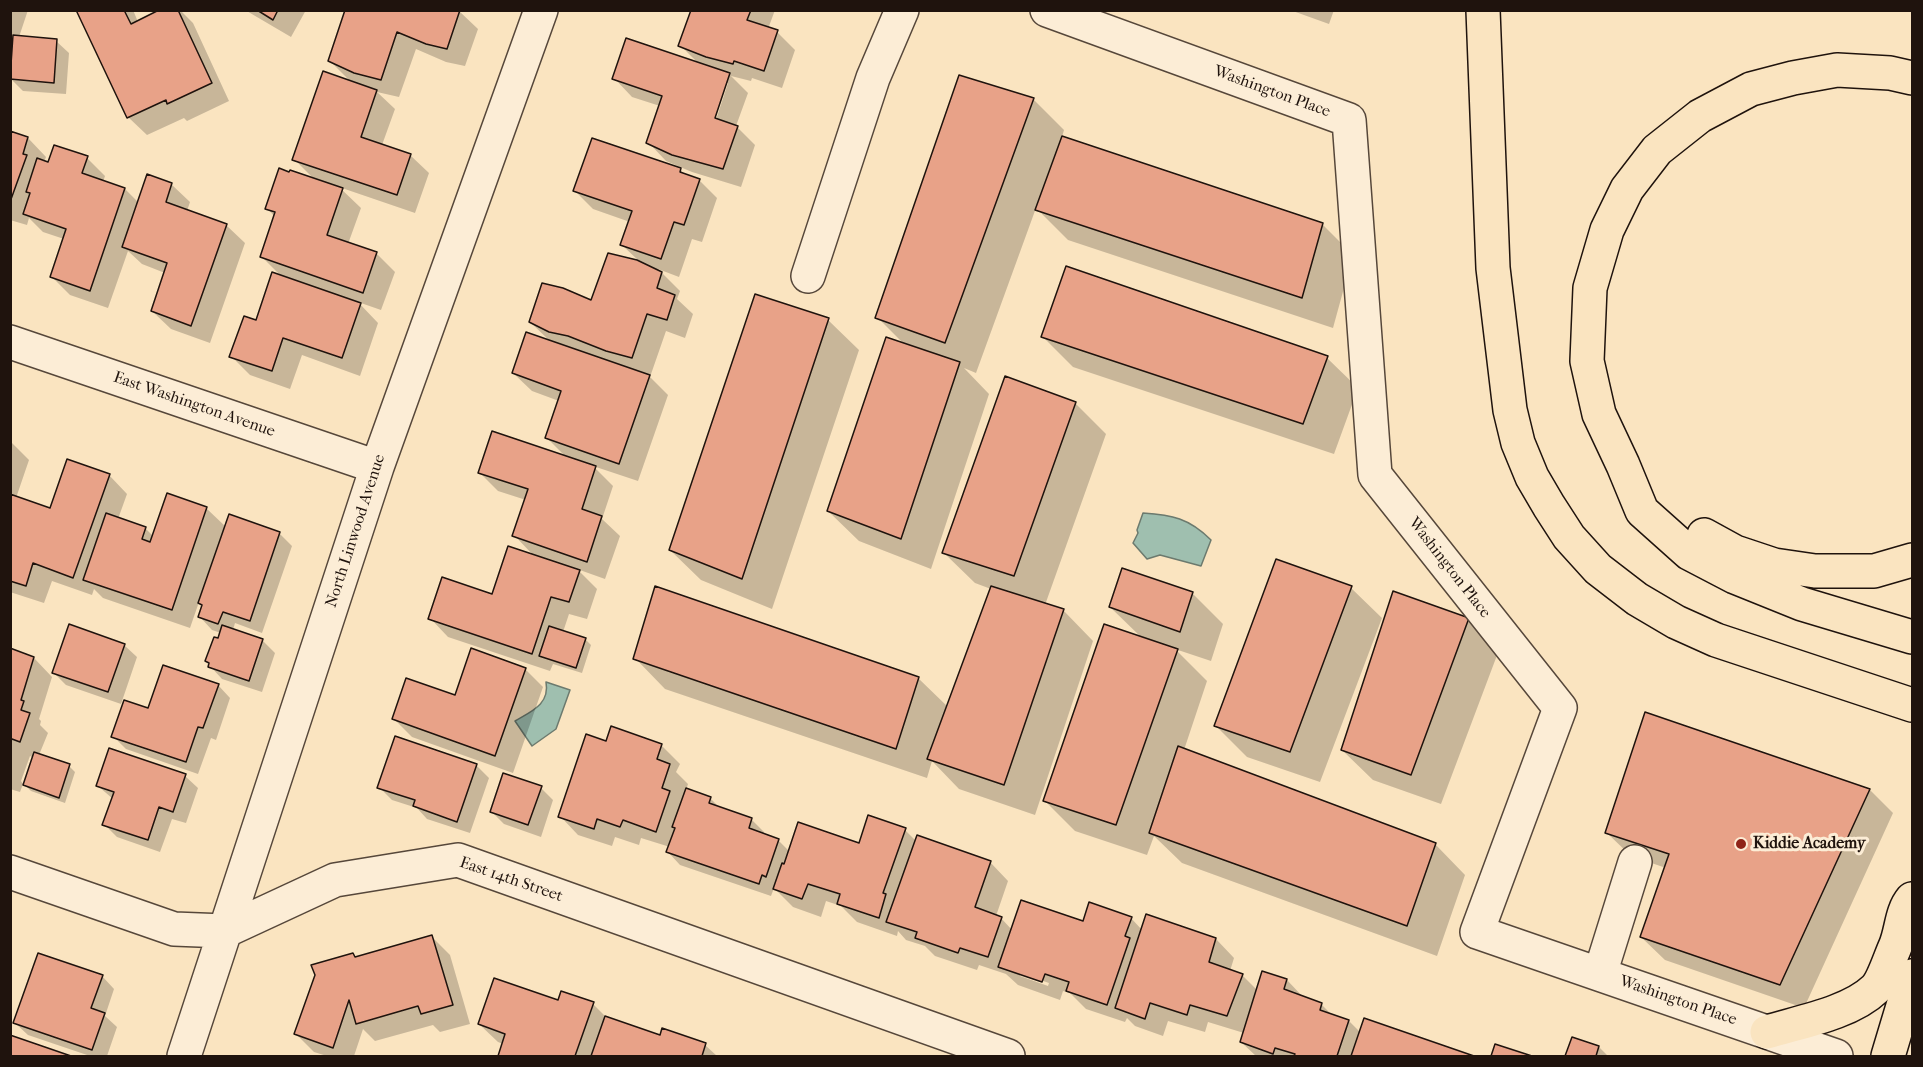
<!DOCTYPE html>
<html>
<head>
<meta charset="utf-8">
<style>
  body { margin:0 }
  #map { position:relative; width:1923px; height:1067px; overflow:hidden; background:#fae4c0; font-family:"IM FELL French Canon",serif }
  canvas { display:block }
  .frame { position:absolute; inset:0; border:12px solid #1f130d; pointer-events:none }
</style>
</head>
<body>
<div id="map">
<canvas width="1923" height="1067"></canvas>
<div class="frame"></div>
</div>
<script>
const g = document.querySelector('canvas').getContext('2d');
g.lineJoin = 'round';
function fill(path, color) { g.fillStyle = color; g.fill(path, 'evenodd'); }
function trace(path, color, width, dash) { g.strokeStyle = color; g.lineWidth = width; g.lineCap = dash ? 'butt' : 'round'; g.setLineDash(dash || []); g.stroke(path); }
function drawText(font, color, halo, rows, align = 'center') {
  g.font = font + ' "IM FELL French Canon",serif'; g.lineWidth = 6; g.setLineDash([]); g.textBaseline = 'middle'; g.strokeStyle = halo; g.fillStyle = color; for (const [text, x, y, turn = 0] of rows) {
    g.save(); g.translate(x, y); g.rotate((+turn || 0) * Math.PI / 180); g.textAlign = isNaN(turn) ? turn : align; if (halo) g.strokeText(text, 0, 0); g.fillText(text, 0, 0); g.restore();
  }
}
const water = new Path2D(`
  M1143 513C1172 515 1189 518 1211 540L1201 566 1160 555 1147 559 1133 543 1138 533 1137 530Z
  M546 682 570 690 556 729 532 746 515 721C532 711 550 704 546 682Z`);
const shadow = new Path2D(`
  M10 10H28L19 37 56 41 69 53 66 94 23 91 11 79Z
  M78 10H133L138 22 163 10H180L193 23 229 101 187 121 184 118 147 135 128 117Z
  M245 10H306L291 37Z
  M347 10 459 11 478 29 465 66 446 62 416 49 399 97 377 92 395 109 382 145 410 155 429 173 415 213 339 187 361 208 348 244 376 253 395 272 381 310 358 302 378 323 360 376 302 355 290 389 250 375 231 356 257 322 282 277 262 257 275 217 267 208 315 180 294 159 351 82 330 61Z
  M692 10H775L768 29 777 32 795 50 782 88 752 78 751 81 731 76 748 93 736 126 755 145 741 187 692 172 666 161 648 142 660 106 632 97 614 78 699 64 680 45ZM725 83H728L714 126 711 125Z
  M1290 10H1334L1329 24Z
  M960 77 1034 100 1064 130 1062 137 1322 224 1353 255 1333 328 1068 240 1036 208 976 373 964 368 989 394 931 569 859 541 828 511 904 344 877 317Z
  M10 133 28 138 46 157 44 162 49 164 87 158 105 176 103 182 125 189 139 203 171 184 190 202 187 211 226 225 245 243 210 343 171 329 152 311 165 273 142 264 128 251 108 308 70 295 51 276 64 239 43 232 29 218 27 225 10 220Z
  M679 168 686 176 699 180 717 198 702 242 692 239 679 277 658 269 680 291 677 299 693 314 685 338 666 331 650 377 668 395 638 481 593 466 613 486 602 519 620 536 605 579 577 569 597 589 587 619 569 614 563 632 585 639 591 645 582 673 553 664 550 671 448 637 430 618 493 595 534 556 514 535 526 500 498 491 480 473 567 458 547 438 559 401 532 391 513 373 552 343 530 322 592 302 640 262 622 245 630 222 593 209 575 191Z
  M828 320 859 350 772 609 701 580 670 550Z
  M1042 336 1327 358 1358 388 1334 454 1073 367Z
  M1075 403 1106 434 1045 605 1063 610 1093 641 1035 815 959 789 932 761 927 778 665 689 635 658 918 678 948 707 991 589 975 583 944 553Z
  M10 441 29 460 16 498 51 510 109 475 127 494 118 519 145 528 153 536 206 508 226 527 279 533 292 546 262 633 235 623 233 630 263 641 275 653 262 692 222 679 210 666 221 633 212 630 200 617 203 607 199 602 190 628 103 598 94 589 92 595 52 581 44 603 10 592Z
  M1351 588 1382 618 1320 782 1247 757 1216 726Z
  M1192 593 1223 624 1211 661 1175 649 1207 681 1184 750 1435 844 1465 875 1437 956 1182 863 1154 836 1147 855 1075 831 1045 801 1143 639 1110 607Z
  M1468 620 1499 650 1441 804 1373 780 1342 750Z
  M124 645 137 657 121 704 66 685 53 672Z
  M10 650 34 658 52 677 39 719 41 721 40 725 48 733 39 755 69 766 75 772 65 803 31 791 25 785 34 758 30 756 21 781 23 784 20 792 10 789Z
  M525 669 543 687 513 773 412 737 394 719 456 697Z
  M218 685 230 698 216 740 211 738 198 774 126 749 113 736 149 710Z
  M1646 714 1870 790 1893 813 1804 1008 1665 960 1641 937 1666 868 1631 856 1607 833Z
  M607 743 661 745 680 764 676 772 688 784 686 790 710 798 721 809 752 820 764 832 763 835 778 840 790 852 859 845 905 830 916 841 990 862 1008 881 996 916 1001 918 1012 930 1131 918 1142 930 1147 916 1216 939 1234 958 1230 971 1242 975 1258 991 1287 980 1304 998 1322 1005 1333 1016 1349 1021 1361 1033 1365 1020 1471 1056H1256L1241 1042 1244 1033 1208 1022 1205 1032 1168 1021 1163 1036 1135 1026 1127 1018 1125 1022 1086 1009 1070 993 1063 991 1060 1000 1018 985 1006 974 979 965 977 970 935 956 925 946 906 940 898 931 897 936 857 922 841 906 826 901 821 917 793 907 774 888 771 896 680 865 668 852 670 847 641 838 639 845 615 837 612 846 578 835 560 816ZM1020 973 1049 983 1048 986 1020 976Z
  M110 750 185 776 198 788 186 823 172 819 160 852 117 837 104 824 113 799 98 786Z
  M476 765 489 778 470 833 427 819 417 808 392 800 379 787Z
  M541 788 553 800 541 837 504 824 491 811Z
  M432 937 450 955 470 1024 440 1032 433 1025 375 1041 363 1029 354 1056H327L314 1052 295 1033 353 955 356 958Z
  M102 976 114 989 105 1016 117 1027 107 1056H90L28 1035 15 1023Z
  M559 1002 593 1004 608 1019 661 1037 705 1045 717 1056H499L503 1044 498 1042 479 1024Z
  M10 1037 66 1056H10Z
  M1573 1039 1599 1047 1608 1056H1567Z`);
const building = new Path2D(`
  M76 10H124L131 24 159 10H178L212 83 167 104 166 100 127 118Z
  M257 10H278L273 20Z
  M345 10H460L447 49 426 44 397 32 381 80 354 73 328 61Z
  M691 10H751L747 20 778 30 764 71 734 61 733 64 706 57 678 46Z
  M13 35 57 39 54 83 10 79Z
  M626 38 730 73 715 118 738 126 723 169 672 155 646 143 662 96 612 79Z
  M323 71 377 90 361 137 411 154 397 195 292 160Z
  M959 75 1034 98 945 343 875 318Z
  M10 131 28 137 23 154 27 155 10 202Z
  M1062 136 1323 223 1302 298 1035 210Z
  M592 138 681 168 680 172 700 179 684 225 674 222 661 259 620 245 632 211 573 191Z
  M54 145 88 156 82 173 125 188 90 291 50 277 66 229 23 214 30 193 26 192 37 158 48 162Z
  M279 168 289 172 290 170 343 188 327 235 377 252 363 293 260 257 275 212 265 209Z
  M147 174 172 183 166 202 227 224 191 326 151 311 167 263 122 247Z
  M608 253 637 260 662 272 657 288 675 295 667 320 647 314 632 358 606 351 568 336 549 332 529 322 542 283 563 288 591 300Z
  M1066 266 1328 356 1303 424 1041 337Z
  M272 272 361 303 342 358 283 338 272 371 229 357 244 316 256 320Z
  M755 294 829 318 742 579 669 550Z
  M526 332 650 375 619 464 545 438 561 391 512 373Z
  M886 337 960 362 901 539 827 511Z
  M1005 376 1076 402 1014 576 942 553Z
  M492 431 596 466 582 509 602 516 587 562 512 536 528 489 478 473Z
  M67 459 110 474 73 578 33 563 26 586 10 581V494L50 508Z
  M167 493 207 507 172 610 83 580 106 513 146 527 142 539 150 542Z
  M229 514 280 532 250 621 223 612 218 624 198 617 202 605 198 603Z
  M508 546 580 570 569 602 551 597 532 654 428 619 442 577 492 594Z
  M1276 559 1352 586 1290 752 1214 726Z
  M1122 568 1193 592 1180 632 1109 607Z
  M655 586 919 677 896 749 633 659Z
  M991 586 1064 609 1004 785 927 759Z
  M1393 591 1469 618 1411 775 1341 750Z
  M69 624 125 644 108 692 52 673Z
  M1104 624 1178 649 1116 825 1043 801Z
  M222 625 263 639 249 681 208 667 209 663 205 661 214 637 218 638Z
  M549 626 586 638 576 668 539 656Z
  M10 648 34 657 21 700 24 701 21 710 30 713 20 742 12 739 10 742Z
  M471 648 526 668 495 756 392 719 406 678 455 695Z
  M163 665 219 684 203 728 198 727 186 762 111 737 124 700 148 708Z
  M1645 712 1870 789 1780 985 1640 937 1669 854 1605 833Z
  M611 726 662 744 657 759 670 764 662 788 670 791 656 832 623 820 620 827 597 819 594 829 558 817 586 734 606 741Z
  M395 736 477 764 457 822 413 806 415 800 377 788Z
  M1178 746 1436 843 1407 926 1149 833Z
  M109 748 186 774 173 812 159 807 148 840 102 825 114 792 96 786Z
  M34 752 70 764 59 798 23 785Z
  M503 773 542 786 528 825 490 812Z
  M686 788 711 797 709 803 752 818 749 828 779 839 766 877 762 875 759 884 666 852 675 828 672 827Z
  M868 815 906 828 883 893 886 894 879 918 837 904 840 894 808 884 802 899 773 889 782 863 784 864 798 822 859 843Z
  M917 835 991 861 975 907 1002 917 988 957 960 948 958 953 915 938 917 932 886 922Z
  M1021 900 1083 921 1089 902 1132 917 1125 936 1130 938 1107 1005 1066 991 1069 982 1045 974 1042 982 998 967Z
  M1146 914 1216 938 1209 962 1243 974 1227 1016 1190 1005 1187 1015 1150 1003 1145 1019 1115 1008Z
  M432 935 453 1005 421 1014 418 1006 356 1024 349 1000 333 1048 294 1034 315 975 311 965 353 953 355 957Z
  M38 953 103 975 91 1008 105 1013 92 1050 13 1023Z
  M1262 971 1287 979 1284 989 1322 1003 1320 1010 1349 1020 1337 1056H1294L1295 1054 1275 1048 1273 1054 1240 1042Z
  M494 978 558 1000 561 991 594 1002 575 1056H498L505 1034 478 1024Z
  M605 1016 660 1035 662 1028 706 1043 702 1056H591Z
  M1364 1018 1474 1056H1351Z
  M10 1035 71 1056H10Z
  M1572 1037 1599 1046 1596 1056H1565Z
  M1495 1044 1532 1056H1491Z`);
const minor = new Path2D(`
  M1047 10 1349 120 1375 475 1560 708 1477 932 1836 1056
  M808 276 873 78 902 10
  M10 342 377 467
  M10 872 174 929 225 931 335 880 458 860 1008 1056
  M1600 974 1635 862
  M184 1056 377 467 541 10`);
const major = new Path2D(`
  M1767 1032C1800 1022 1850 1013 1875 989 1883 981 1890 958 1895 947 1902 931 1901 912 1912 899
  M1888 1056 1912 976`);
const highway = new Path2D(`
  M1483 10 1493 268 1510 410 1518 443 1532 477 1549 506 1569 537 1598 569 1637 599 1676 622 1716 640 1912 705
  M1912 78 1890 73 1837 70 1793 78 1751 89 1700 116 1657 150 1627 189 1607 230 1590 288 1587 361 1599 414 1623 465 1642 511 1689 553 1735 577 1802 604 1912 637
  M1704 535 1735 552 1774 565 1815 571H1874L1912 560`);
const markers = [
  [1741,844,6,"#8f2418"]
];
const streetNames = [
  ["Washington Place",1272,92,20],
  ["East Washington Avenue",194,405,19],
  ["North Linwood Avenue",356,531,-72],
  ["Washington Place",1449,568,52],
  ["East 14th Street",511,880,19],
  ["Washington Place",1678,1001,19]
];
const poiNames = [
  ["Kiddie Academy",1753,844]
];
fill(water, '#9fbfaf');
trace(water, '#6c7a6e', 1.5);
fill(shadow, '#0003');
fill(building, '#e8a288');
trace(building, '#1f130d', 1.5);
trace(minor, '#56473a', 36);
trace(major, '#1f130d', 36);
trace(highway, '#1f130d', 36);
trace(minor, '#fcedd6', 33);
trace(major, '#fae4c0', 33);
trace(highway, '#fae4c0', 33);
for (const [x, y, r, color] of markers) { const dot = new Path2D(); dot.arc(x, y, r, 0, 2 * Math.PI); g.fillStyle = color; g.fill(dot); trace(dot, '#fcedd6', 2); }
drawText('16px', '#1f130d', '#fcedd6', streetNames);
drawText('bold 16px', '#1f130d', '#fcedd6', poiNames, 'left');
</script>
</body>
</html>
